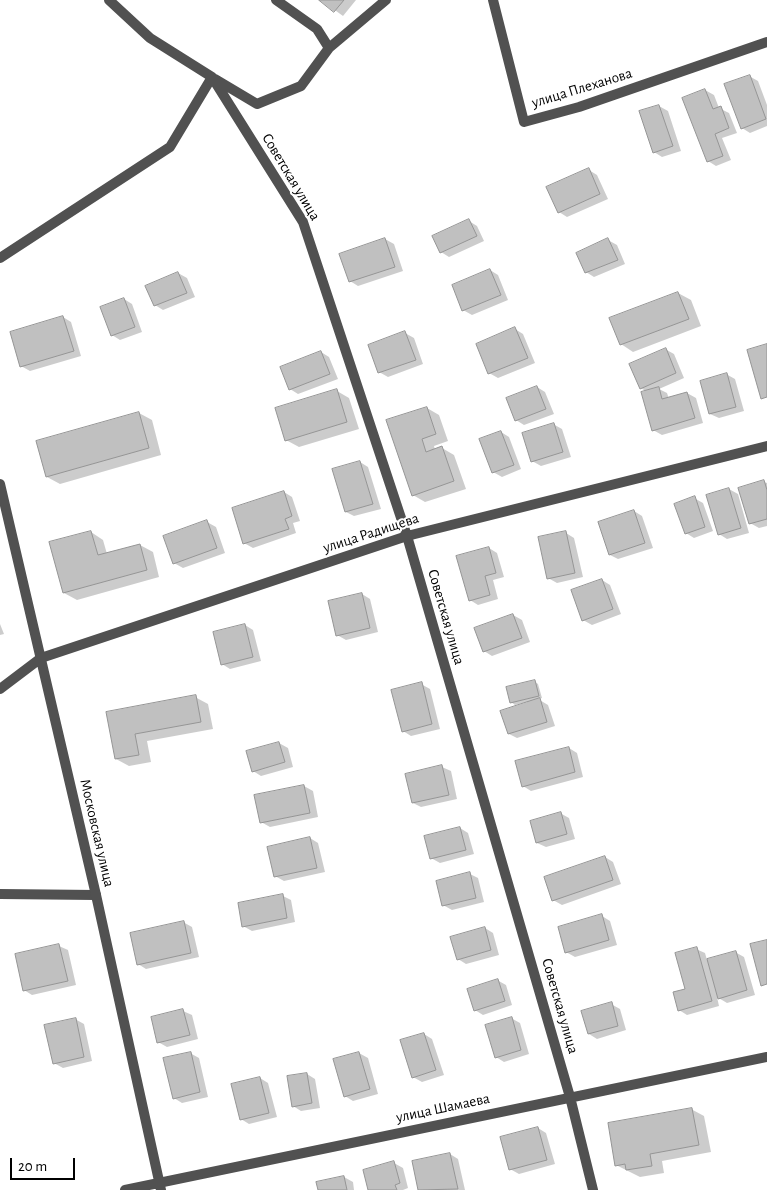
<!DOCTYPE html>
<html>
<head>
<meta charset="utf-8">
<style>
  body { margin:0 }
  #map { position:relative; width:767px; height:1190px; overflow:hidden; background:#fff; font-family:"Alegreya Sans",sans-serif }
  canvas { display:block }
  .scale { position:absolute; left:10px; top:1158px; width:65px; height:22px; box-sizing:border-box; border:2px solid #000; border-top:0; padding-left:6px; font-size:15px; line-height:18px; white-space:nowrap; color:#000; -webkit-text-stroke:4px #fff; paint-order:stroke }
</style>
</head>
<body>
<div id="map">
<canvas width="767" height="1190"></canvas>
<div class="scale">20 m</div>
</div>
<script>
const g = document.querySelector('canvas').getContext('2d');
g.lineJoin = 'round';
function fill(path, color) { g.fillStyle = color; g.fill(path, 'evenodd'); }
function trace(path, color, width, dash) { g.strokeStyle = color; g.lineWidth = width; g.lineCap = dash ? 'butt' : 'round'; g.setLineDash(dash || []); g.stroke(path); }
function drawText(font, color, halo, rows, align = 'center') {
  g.font = font + ' "Alegreya Sans",sans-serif'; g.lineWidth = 4; g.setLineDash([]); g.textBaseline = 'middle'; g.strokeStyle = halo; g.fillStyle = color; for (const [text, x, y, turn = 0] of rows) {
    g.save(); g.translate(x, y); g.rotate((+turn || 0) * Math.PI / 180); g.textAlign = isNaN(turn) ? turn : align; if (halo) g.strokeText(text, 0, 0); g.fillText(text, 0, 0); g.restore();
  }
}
const shadow = new Path2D(`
  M321 0H356L343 16Z
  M749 76 758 81 767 105V126L750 133 742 128Z
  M705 90 714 95 719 108 729 113 737 133 722 138 731 160 716 166 708 161Z
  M659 106 668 111 681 151 662 157 654 152Z
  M589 170 597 175 608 199 567 217 559 212Z
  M469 221 477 226 484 241 449 257 441 252Z
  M385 239 394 244 403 271 358 286 350 281Z
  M608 240 617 245 625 264 594 277 586 272Z
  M490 270 498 275 508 300 472 315 463 310Z
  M178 273 187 278 195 297 163 310 155 305Z
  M678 293 691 300 701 326 633 352 621 344Z
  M124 299 132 304 142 332 120 340 112 335Z
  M63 317 71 322 81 356 30 371 21 366Z
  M515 329 523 334 535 363 498 378 489 373Z
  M405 333 414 338 423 364 388 377 379 372Z
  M665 349 674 354 684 378 659 389 667 393 669 399 687 393 696 398 703 423 662 435 653 430 647 392 641 388Z
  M321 352 329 357 338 379 298 394 290 389Z
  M726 374 735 379 744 411 719 418 710 414Z
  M537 387 545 392 554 414 524 425 516 420Z
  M337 391 349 398 359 429 299 447 286 440Z
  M427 408 439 415 448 441 434 446 435 450 442 448 454 455 466 489 425 502 413 495Z
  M139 413 152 420 161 455 60 484 47 477Z
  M553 424 562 429 571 457 541 466 532 461Z
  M501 432 509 437 521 469 502 477 493 472Z
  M360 462 368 467 381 509 354 516 346 512Z
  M764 482 767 483V526L759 528 750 523Z
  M729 489 738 494 749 533 727 539 719 534Z
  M284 492 292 497 300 521 293 523 296 533 253 548 244 543Z
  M694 498 703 503 713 531 694 538 686 533Z
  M634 511 642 516 653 548 618 559 610 555Z
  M207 522 216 527 225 553 183 568 174 563Z
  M91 532 103 540 107 554 140 545 153 552 159 577 77 600 64 593Z
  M566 533 574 538 583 577 557 583 548 578Z
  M489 548 497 553 504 577 493 580 498 599 478 605 470 600Z
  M602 580 610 585 621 614 592 625 583 620Z
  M362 594 370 599 378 632 346 640 337 635Z
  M513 615 522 620 530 642 492 656 484 651Z
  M0 624 4 634 0 635Z
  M245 625 253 630 261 661 230 669 222 664Z
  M534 681 538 684 542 698 538 699 548 705 555 726 517 738 509 734 527 704V702L515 705 511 702Z
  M421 684 430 689 440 729 411 736 403 731Z
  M195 697 208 704 213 729 147 741 151 762 129 766 116 759 107 713Z
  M279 743 288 748 293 767 261 776 253 771Z
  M569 748 577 753 583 777 531 791 523 786Z
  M442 767 451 771 457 799 421 807 413 803Z
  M304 786 313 791 318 817 270 827 261 822Z
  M560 813 569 818 575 839 546 847 537 843Z
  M460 828 468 833 474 854 440 863 431 858Z
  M310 838 318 843 325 872 284 881 275 876Z
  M605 857 613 862 621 884 562 905 553 900Z
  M470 874 478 878 484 902 452 910 443 905Z
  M283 896 291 900 295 922 252 931 243 926Z
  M602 916 610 921 617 945 575 957 566 952Z
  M183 922 192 927 199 957 146 969 138 964Z
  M485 928 493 933 499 955 466 964 458 959Z
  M59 946 68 950 76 985 32 995 24 990Z
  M696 949 705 953 707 960 735 952 744 957 755 995 727 1003 717 997 719 1006 687 1015 679 1010Z
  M497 980 506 985 512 1005 483 1015 475 1010Z
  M611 1004 620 1009 626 1030 597 1039 589 1034Z
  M183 1011 192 1015 198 1039 167 1047 158 1042Z
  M511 1018 520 1023 529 1054 504 1062 496 1057Z
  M75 1019 84 1024 92 1061 63 1068 54 1063Z
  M424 1034 432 1039 444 1075 422 1082 413 1077Z
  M190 1053 199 1058 208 1097 182 1103 174 1098Z
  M359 1053 368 1058 378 1094 353 1101 345 1096Z
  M307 1074 315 1079 320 1108 301 1111 293 1106Z
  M260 1078 268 1083 277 1117 249 1124 241 1119Z
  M691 1109 704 1116 711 1152 662 1161 664 1173 640 1177 616 1165Z
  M538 1128 546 1133 555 1164 519 1174 510 1169Z
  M450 1154 458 1159 465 1190H419L413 1162Z
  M394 1163 403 1168 408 1188 403 1190H369Z
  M344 1177 353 1182 354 1190H319Z`);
const building = new Path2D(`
  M319 0H344L334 12Z
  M750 75 766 119 741 129 724 84Z
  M705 89 713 109 721 106 729 128 715 134 723 156 707 162 682 98Z
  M659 105 673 146 653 153 639 111Z
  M589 168 600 194 558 213 546 187Z
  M469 219 477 236 440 253 432 236Z
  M385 238 395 267 349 282 339 254Z
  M608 238 618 260 585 273 576 253Z
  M490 269 501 295 462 311 452 285Z
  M178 272 187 293 154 306 145 286Z
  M678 292 689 319 620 345 609 318Z
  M124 298 135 327 111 336 100 307Z
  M63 316 74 351 20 367 10 332Z
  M515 327 528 358 488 374 476 344Z
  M405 331 416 360 378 373 368 345Z
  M767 344V397L761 399 747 350Z
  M666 348 676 373 640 389 629 364Z
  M321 351 330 374 289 390 280 367Z
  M727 373 736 407 709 414 700 381Z
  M537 386 546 409 515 421 506 398Z
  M659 387 662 399 687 392 695 418 652 431 641 392Z
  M337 389 347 422 285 441 275 408Z
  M427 407 436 434 422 439 426 452 442 446 454 481 412 496 386 420Z
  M139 412 149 448 46 477 36 441Z
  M554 423 563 452 531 462 522 433Z
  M501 431 514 465 492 473 479 439Z
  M360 461 373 504 345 512 332 469Z
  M764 480 767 490V519L749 524 738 488Z
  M729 488 741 528 718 535 706 495Z
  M284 491 292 516 285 519 289 529 243 544 232 508Z
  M695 496 705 527 685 534 674 504Z
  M634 510 645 543 609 555 598 522Z
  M207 520 217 548 173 564 163 536Z
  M91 531 98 555 140 544 147 570 63 593 49 542Z
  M566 531 575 573 547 579 538 537Z
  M489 547 496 573 485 576 490 595 469 601 456 556Z
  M602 579 613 609 582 621 571 590Z
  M362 593 370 628 336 636 328 601Z
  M513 614 522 638 483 652 474 628Z
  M245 624 253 657 221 665 213 632Z
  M535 680 539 696 510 703 506 687Z
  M422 682 432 724 402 732 391 690Z
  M196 695 201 722 135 734 139 755 115 759 106 712Z
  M540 698 547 722 508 734 500 711Z
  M279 742 285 762 252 772 246 751Z
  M569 747 575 772 522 787 515 761Z
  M442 765 449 795 412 803 405 774Z
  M304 785 310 813 260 823 254 795Z
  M561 812 567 834 536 843 530 821Z
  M460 827 466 850 430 859 424 836Z
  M310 837 317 868 274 877 267 847Z
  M605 856 613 880 552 901 544 877Z
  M470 872 476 898 442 906 436 881Z
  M283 894 287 918 242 927 238 903Z
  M602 914 609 940 565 953 558 927Z
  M184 921 191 953 137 965 130 933Z
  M485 927 491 950 457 960 450 937Z
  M767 940V984L761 986 750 944Z
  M59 944 68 981 23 991 15 954Z
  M697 947 712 1001 678 1011 673 992 685 989 675 953Z
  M736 951 747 990 718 999 707 959Z
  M498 979 505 1001 474 1011 467 989Z
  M612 1002 618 1026 588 1034 581 1011Z
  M183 1009 190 1035 157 1043 151 1017Z
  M512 1017 521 1050 495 1058 485 1025Z
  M76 1018 84 1057 53 1064 44 1025Z
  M424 1033 436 1070 412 1078 400 1040Z
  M191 1052 200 1092 173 1099 163 1058Z
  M359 1052 370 1089 344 1097 333 1059Z
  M307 1073 312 1103 292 1107 287 1076Z
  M260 1077 269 1113 240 1120 231 1084Z
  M692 1108 699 1145 650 1154 652 1166 626 1170 625 1164 615 1166 608 1123Z
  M538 1127 547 1160 509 1170 500 1137Z
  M450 1153 458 1189 418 1190 412 1161Z
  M394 1161 400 1183 395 1185 397 1190H368L363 1170Z
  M344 1176 347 1190H318L316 1182Z`);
const lane = new Path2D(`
  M0 894 96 895`);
const street = new Path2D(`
  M276 0 317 29 329 48
  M493 0 524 122 579 107 767 42
  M212 77 303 222 407 536 570 1097 593 1190
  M215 79 257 104 301 86 329 48 386 0
  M0 258 170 147 212 77 150 38 109 0
  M0 484 96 895 161 1190
  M0 689 41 658 407 536 767 446
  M125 1190 767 1057`);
const streetNames = [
  ["улица Плеханова",582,88,-17],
  ["Советская улица",291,177,59],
  ["улица Радищева",371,533,-18],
  ["Советская улица",446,617,74],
  ["Московская улица",97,833,77],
  ["Советская улица",560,1006,74],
  ["улица Шамаева",443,1108,-12]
];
fill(shadow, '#0003');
fill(building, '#c0c0c0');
trace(building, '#959595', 1);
trace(lane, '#515151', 10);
trace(street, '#515151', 10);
drawText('15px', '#000', '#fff', streetNames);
</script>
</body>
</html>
